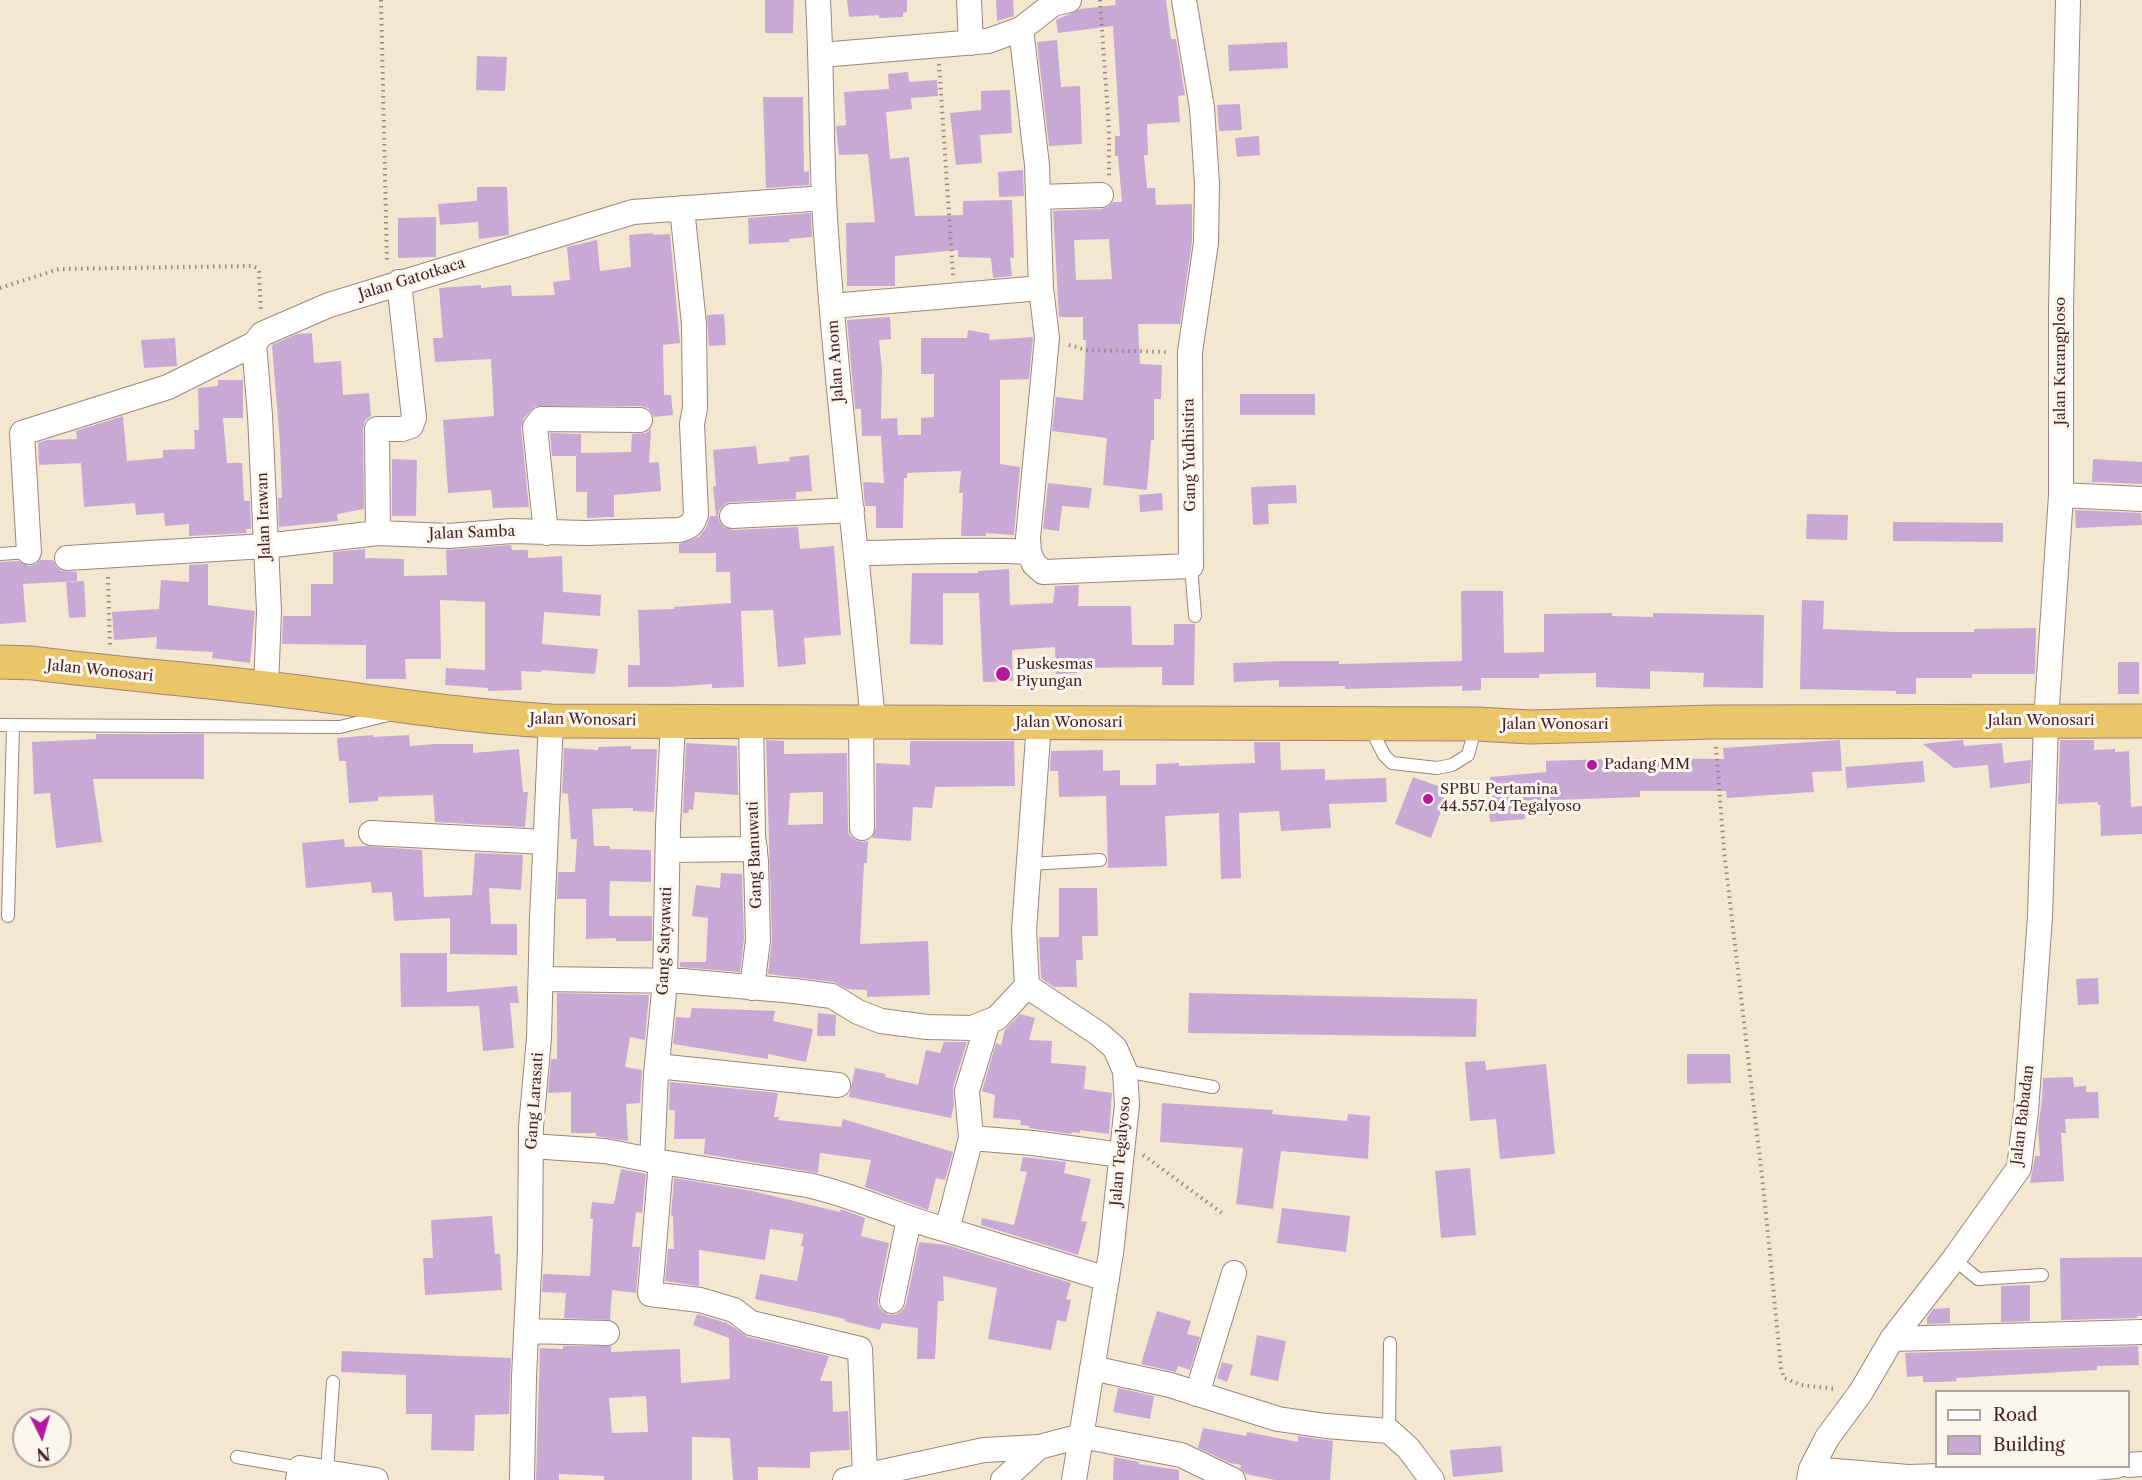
<!DOCTYPE html>
<html>
<head>
<meta charset="utf-8">
<style>
  body { margin:0 }
  #map { position:relative; width:2142px; height:1480px; overflow:hidden; background:#f3e8cf; font-family:"Libre Caslon Text",serif }
  canvas { display:block }
  .legend { position:absolute; left:1935px; top:1390px; width:195px; height:78px; box-sizing:border-box; background:#fbf7ec; border:2px solid #b4a19f; margin:0; padding:8px 10px; list-style:none; font-size:18px; color:#4a1f2b }
  .legend li { display:flex; align-items:center; gap:12px; height:30px }
  .legend b { width:30px; border:2px solid #b4a19f }
  .north { position:absolute; left:12px; top:1408px; width:60px; height:60px; box-sizing:border-box; background:#fbf7ec; border:2px solid #b4a19f; border-radius:50%; rotate:175deg; font-size:16px; font-weight:700; line-height:24px; text-align:center; color:#4a1f2b }
  .north::after { content:''; display:block; margin:auto; width:21px; height:27px; background:#b5179e; clip-path:polygon(50% 0,100% 100%,50% 72%,0 100%) }
</style>
</head>
<body>
<div id="map">
<canvas width="2142" height="1480"></canvas>
<ul class="legend">
<li><b style="height:8px;background:#fff"></b>Road</li>
<li><b style="height:16px;background:#c8a9d6"></b>Building</li>
</ul>
<div class="north">N</div>
</div>
<script>
const g = document.querySelector('canvas').getContext('2d');
g.lineJoin = 'round';
function fill(path, color) { g.fillStyle = color; g.fill(path, 'evenodd'); }
function trace(path, color, width, dash) { g.strokeStyle = color; g.lineWidth = width; g.lineCap = dash ? 'butt' : 'round'; g.setLineDash(dash || []); g.stroke(path); }
function drawText(font, color, halo, rows, align = 'center') {
  g.font = font + ' "Libre Caslon Text",serif'; g.lineWidth = 6; g.setLineDash([]); g.textBaseline = 'middle'; g.strokeStyle = halo; g.fillStyle = color; for (const [text, x, y, turn = 0] of rows) {
    g.save(); g.translate(x, y); g.rotate((+turn || 0) * Math.PI / 180); g.textAlign = isNaN(turn) ? turn : align; if (halo) g.strokeText(text, 0, 0); g.fillText(text, 0, 0); g.restore();
  }
}
const building = new Path2D(`
  M765 0H794L793 33H765Z
  M847 0H907V12L903 13V17L879 18V15L849 17Z
  M996 0H1013L1014 16 997 21Z
  M1115 0H1166L1171 39H1176L1185 95 1178 96 1180 122 1147 124 1148 155H1144L1147 188H1155L1156 205 1192 204V242L1180 324H1138L1140 364 1162 365 1161 399H1154V440H1151L1147 490 1103 485 1107 438 1052 431 1056 397 1083 400 1086 340H1083V317H1059L1053 211 1101 209 1108 207 1113 202H1122L1118 156H1115V136H1120L1113 26 1058 33 1056 20 1080 9 1116 5ZM1109 239 1112 279 1076 280 1074 240Z
  M1057 40 1061 87 1080 86 1082 144 1049 146 1037 42Z
  M1287 42 1288 68 1229 71 1228 45Z
  M477 56 507 57 505 91 476 90Z
  M908 72 909 82 937 80 938 96 911 98 912 109 886 112 890 159 909 157 915 216 963 215V201L1012 200 1014 258H1010L1012 276 993 278 991 258 958 257V250L895 256V286H847L846 223 875 222 868 154 839 155 836 126 846 125 844 92 889 89 888 74Z
  M1010 90 1012 133 980 135 982 163 956 165 950 113 981 110V91Z
  M763 97H803L804 172 809 171V185L766 188Z
  M1240 104 1242 130 1219 131 1217 105Z
  M1259 136 1260 155 1237 157 1235 138Z
  M1023 170 1024 196 999 197 998 172Z
  M477 187H507L509 235 479 239 478 222 440 225 438 204 477 201Z
  M811 213 812 237 789 239V242L749 244 748 218Z
  M436 217V257L398 258V218Z
  M653 233V235L670 234 680 343 663 345 664 395H671L673 415 654 417 648 408 640 406H535L524 418 521 428 529 507 493 508 491 490 448 493 443 420 494 416 491 359 435 362 433 338H443L439 288 481 285V288L511 285 512 296 555 295 553 282 570 280 567 247 597 240 600 271 631 267 629 235Z
  M724 314 726 345 709 346 707 315Z
  M890 317 891 339 879 340 882 368 881 419 897 418 898 435H921V418L934 417V374H921V338H967L968 330 990 334 989 340 1033 337 1029 379 1000 380V464L1020 467 1014 535 986 533V536H961L963 493H959L961 471 907 473V478H904L903 528H876V506H865L863 482 884 483 881 436H862L861 409H855L847 320Z
  M312 333 314 363 341 361 343 395 369 393 371 416 365 421 363 429 364 509 337 514 338 521 279 527 278 498H282L280 444 272 345 297 334Z
  M175 338 177 366 144 368 141 340Z
  M218 380H243V418H223L227 463H242L244 501H250L251 529H246L247 533 189 536V524L165 526 164 513 136 515 135 503 84 507 81 463 39 465 38 443 47 440 77 439 76 431 123 416 127 461 163 458V450L195 449 194 430H199L198 388 218 386Z
  M1240 394H1315V415H1240Z
  M651 429 649 463 659 462 661 491 614 495V517L587 518V492H576V456H552L550 433 581 434V453L631 452 632 434 646 433Z
  M756 446 758 464 790 461 789 457 809 455 812 491 796 492V499L731 502 725 504 719 510 718 516 720 523 725 528 733 530 798 527 800 549 834 546 841 635 804 638 806 664 778 667 773 610 741 611 744 687 712 688V684L669 687H628V665H640L638 610 674 609V607L731 603 730 572H716V553H679V544L699 537 706 528 710 516H716L713 486H716L713 450Z
  M392 459 417 460 416 516H392Z
  M2093 459 2142 462V484L2092 482Z
  M1048 483 1092 488 1089 508 1062 506 1059 531 1043 529Z
  M1296 485 1297 503 1268 504 1269 524 1253 525 1251 487Z
  M1162 493 1163 510 1140 512 1139 495Z
  M2075 510 2141 513 2142 525 2076 528Z
  M1807 514 1848 515 1847 540 1806 539Z
  M1893 522 2003 523V542L1893 541Z
  M511 545 512 550H528V558L562 556 563 592 601 595 600 616 544 612 542 644 598 649 595 674 541 670V672L521 671 522 690 488 691V688L445 685 446 668 485 670V602L440 600 441 659H405L406 679H366V645L282 644 283 616H311V584H333V552L365 549V558L404 559V576L447 575 446 550Z
  M40 560H53L56 566 61 571 77 572V581L23 584 26 622 0 624V562L18 561 29 566 36 564Z
  M208 564V605L255 611 250 663 212 658 213 652 156 649 157 637 114 640 112 612 159 609 161 580 189 582V565Z
  M1009 569 1010 605 1053 603 1055 586 1079 585 1078 606H1131L1132 645H1174V624H1195L1194 685H1162V667L1077 668V673L1056 674 1055 647 1012 650 1013 681 983 682 979 593H943V645L910 644 912 573H978V571Z
  M84 581 86 617 69 618 66 582Z
  M1461 591H1503L1504 653 1544 652V614L1612 613V616L1653 617V613L1764 615 1763 688 1703 687 1704 673 1650 671V689L1596 687V673L1539 674V678H1481V690L1462 691V686L1345 689V686L1279 687V680L1234 682 1233 663 1283 661H1339V664L1462 661Z
  M1802 600 1824 601 1823 629 1895 632H1974V629L2036 628 2035 674H1972V678H1916V694H1896V691L1800 689Z
  M2118 662H2139V694H2118Z
  M96 734H204V779H93L102 842 56 848 50 793 34 794 32 742 96 739Z
  M373 735V737L409 735 410 746 436 744H473V753L519 749 523 792H528L525 827 435 822 433 795 378 797V801L349 803 346 761H339L337 738Z
  M766 740 784 741V754L847 753 848 829 849 835 855 840 862 842 868 841 867 863H864L860 944 928 941 930 995 867 997V990L847 989 834 982 768 974 772 940ZM823 792V824L788 825 790 793Z
  M1840 740 1842 771 1812 772 1814 792 1727 798 1726 791H1640V797L1523 801 1525 819 1490 822 1488 803H1492L1490 777 1546 772V761L1638 758 1724 759 1723 748Z
  M1961 740H1963L1964 746 2002 743 2004 763 2031 760 2030 783 1990 788 1988 765 1954 768 1923 744Z
  M2060 740H2094V750L2115 749V752L2129 751 2131 807 2142 806V834L2101 836 2100 805H2098V802L2058 804Z
  M910 741H1014L1015 786 935 787 932 808 913 807 911 841 872 838 876 828V763L910 765Z
  M1254 742H1280L1281 770 1325 769V780L1386 778 1387 802 1329 804 1331 828 1281 831 1279 811 1239 813 1241 878 1221 879 1219 813 1165 816 1167 866 1108 868 1106 796 1059 797 1058 771H1050L1051 751 1103 750V771L1120 770V785H1156V764L1179 763V766L1255 763Z
  M686 743 737 746 738 795 695 792 693 810 689 809 688 813H683Z
  M631 746V749H657L654 812 633 811V808L592 809 594 846H610V849L651 850V882L610 881 609 916H652V941H616V938L586 939V899H557L558 872H575L577 839H571L568 794 562 793 564 748 598 750V747Z
  M1923 761 1925 782 1847 788 1845 767Z
  M1413 777 1449 790 1431 838 1395 824Z
  M344 839 345 847 366 846 422 850 424 897 472 895 475 853 523 855 521 890 489 888 491 924H517V955L450 954V918L394 921 392 892 372 893 371 882 306 888 302 843Z
  M721 873 742 874 744 939 740 972 680 967V962H706L708 918 692 916 696 885 720 888Z
  M1059 888H1097L1098 936H1082L1083 960H1076L1077 987H1054L1041 978 1039 937H1059Z
  M400 953H447V992L517 986 519 1003H510L514 1048 483 1051 479 1006 401 1007Z
  M2098 978 2099 1004 2078 1005 2076 979Z
  M557 993 649 995 645 1040 630 1037 625 1067 642 1070 640 1103 626 1104 628 1141 596 1136V1133H571V1092L548 1093 551 1059H557Z
  M1189 993 1477 999 1476 1037 1188 1033Z
  M692 1008 775 1011 773 1021 813 1029 806 1062 768 1054V1059L673 1044 676 1017 690 1018Z
  M818 1013 836 1015 835 1036H817Z
  M1020 1014 1035 1018 1029 1040 1052 1041 1051 1063 1086 1066 1084 1089 1112 1093 1109 1134 1080 1130V1133L1072 1132 1071 1134 1029 1128 1030 1126 1020 1125 1021 1120 993 1118 995 1095 982 1091 996 1043 1001 1045 1005 1030Z
  M944 1042H967L953 1087 954 1105 951 1118 849 1097 855 1068 886 1074 885 1077 918 1085 926 1050 940 1053Z
  M1687 1054H1730L1731 1083 1687 1084Z
  M1485 1061 1486 1070 1546 1064 1555 1154 1500 1159 1496 1119 1470 1121 1465 1062Z
  M2073 1077 2074 1087 2086 1086V1092H2098L2099 1118 2065 1119 2066 1133H2061L2064 1181 2030 1183 2035 1156H2040L2038 1128 2042 1100 2043 1078Z
  M670 1082 778 1093 774 1117H779L778 1120 841 1127 843 1119 953 1152 945 1180 936 1178 928 1210 865 1187 871 1160 820 1153 818 1173 704 1154 705 1139H674L675 1110H669Z
  M1162 1103 1273 1110 1272 1114 1347 1121 1348 1114 1370 1116 1368 1159 1281 1151 1273 1209 1236 1204 1243 1148 1160 1142Z
  M1023 1157 1066 1162 1064 1173 1091 1179 1081 1221 1087 1222 1078 1255 981 1225 982 1218 1014 1225 1027 1172 1020 1171Z
  M1470 1168 1476 1235 1441 1238 1435 1171Z
  M621 1169 646 1174 642 1213 636 1212 632 1247H640L636 1293 612 1290 610 1320 564 1318 566 1293 542 1292 543 1274 590 1276 593 1219H590L592 1202 614 1204Z
  M674 1178 752 1191 840 1212 841 1209 865 1218 861 1236 889 1243 878 1299V1305L882 1311 889 1315 897 1314 903 1310 906 1304 919 1242 947 1245 1071 1283 1066 1299 1071 1300 1066 1322 1057 1320 1051 1350 988 1339 997 1288 943 1276 944 1301H938L935 1359H917L918 1328 882 1323 880 1330 844 1321 845 1319 755 1299 760 1274 797 1281 804 1247 801 1246 804 1234 770 1229 765 1260 699 1250V1286L665 1281 668 1249H674L673 1216 671 1215Z
  M1282 1208 1350 1216 1346 1252 1277 1243Z
  M492 1216 495 1254H500L502 1290 425 1295 423 1258H433L431 1220Z
  M2142 1257V1316H2137V1318L2061 1320 2060 1258Z
  M2030 1285V1321L2001 1322V1286Z
  M1950 1308V1323L1927 1324V1318L1933 1309Z
  M1157 1311 1191 1321 1187 1334 1200 1337 1190 1370 1178 1366 1176 1372 1141 1364Z
  M697 1314 727 1323 748 1337 829 1356 820 1381H832L833 1412 848 1411 850 1450 810 1452V1468L758 1467V1480H733L730 1438 692 1437V1480H604V1476L559 1474V1480H536L540 1348 563 1349V1346H611V1352L680 1349 681 1383 730 1379 729 1338 693 1325ZM646 1396 648 1432 612 1433 609 1398Z
  M1257 1335 1286 1341 1278 1381 1250 1375Z
  M2138 1346 2139 1365 2097 1366V1370L1956 1378 1957 1381 1940 1382H1923V1376L1907 1377 1905 1353Z
  M342 1351 511 1358 509 1414 475 1415 474 1451 431 1450 432 1414H406V1375L341 1372Z
  M1222 1362 1233 1365 1227 1382 1217 1378Z
  M1118 1388 1154 1396 1150 1419 1113 1412Z
  M1203 1428 1246 1436 1247 1432 1298 1442V1436L1333 1441 1330 1480H1275L1246 1474 1240 1468 1241 1465 1230 1463 1198 1448Z
  M1501 1446 1503 1472 1453 1477 1450 1450Z
  M1114 1457 1139 1462V1464L1179 1470V1480H1113Z`);
const path = new Path2D(`
  M381 0 387 264
  M1100 0 1109 130V176
  M939 64 953 275
  M0 288 59 269 252 266 257 268 259 272 261 312
  M1069 345 1086 350 1168 352
  M108 577 110 648
  M1716 747 1724 851 1764 1194 1781 1368 1784 1378 1801 1385 1836 1389
  M1143 1155 1222 1213`);
const service = new Path2D(`
  M0 554 29 552
  M1191 566 1195 616
  M0 725 340 727 388 715
  M1370 727 1384 755 1392 763 1437 768 1452 765 1468 755 1476 725
  M1029 864 1100 860
  M8 916 13 726
  M1125 1071 1213 1087
  M1954 1259 1978 1279 2042 1275
  M1389 1431 1390 1343
  M237 1457 300 1468
  M327 1472 333 1382`);
const minor = new Path2D(`
  M818 0C822 73 821 146 825 218 836 387 857 554 873 721
  M969 0 971 43
  M1021 29 1037 165 1041 288 1047 338 1028 538 1029 552
  M821 55 988 41 1021 29 1053 4 1069 0
  M1039 197 1101 195
  M832 306 1041 288
  M254 344 260 415 269 611 266 688
  M2061 495 2142 499
  M732 516 852 510
  M378 533 377 429H402L411 426 414 418 399 282
  M546 533 535 427 541 419 640 420
  M29 552 22 433 168 387 254 344 262 334 329 305 633 212 824 198
  M857 553C914 553 972 548 1029 552L1034 564 1043 572 1191 566 1190 352 1206 243 1207 184 1202 108 1184 0
  M67 558 265 546 378 533 448 536 512 531 586 533 679 530C690 527 693 525 696 514L692 424 695 408 694 324 682 208
  M861 721 862 828
  M751 722 753 835 756 861 758 940 752 988
  M1039 723 1024 930 1027 986 1099 1034 1115 1048 1125 1071 1127 1105 1111 1253 1074 1480
  M371 833 545 842
  M668 850 755 849
  M541 979 682 981 794 991 832 996 858 1012 881 1021 927 1027 972 1028 997 1018 1027 986
  M988 1022 967 1091 971 1138 947 1230 1107 1279
  M657 1066 838 1085
  M971 1138 1033 1143 1121 1155
  M531 1146 605 1151 661 1162 807 1185C855 1195 900 1218 947 1230
  M652 1161 656 1074 665 982 668 826 673 722
  M661 1162 650 1294 700 1300 734 1310 751 1323 860 1349 865 1476
  M892 1301 909 1219
  M527 1331 607 1333
  M1892 1339 2142 1332
  M1092 1368 1170 1385 1278 1419 1326 1426 1389 1431 1408 1448 1432 1480
  M1197 1394 1234 1273
  M2128 1465 2142 1464
  M1811 1469 1908 1477 2041 1473 2116 1466
  M298 1480 300 1468 376 1480
  M522 1480 524 1377 530 1250 531 1127 539 1038 542 919 551 721
  M845 1480 984 1450 1039 1447 1081 1436 1181 1455 1233 1480
  M1003 1480 1039 1447
  M1809 1480 1811 1469 1827 1438 1861 1392 1892 1339 1954 1259 2019 1168 2026 1111 2040 917 2046 721 2061 495V308L2068 0`);
const trunk = new Path2D(`
  M0 662 33 663C110 673 188 679 265 688 361 699 455 716 551 721L1477 724 1530 727 1714 722 2142 721`);
const markers = [
  [1003,674,8,"#b5179e"],
  [1592,765,6,"#b5179e"],
  [1428,799,6,"#b5179e"]
];
const streetNames = [
  ["Jalan Gatotkaca",412,279,-17],
  ["Jalan Anom",836,361,-94],
  ["Jalan Karangploso",2061,361,-90],
  ["Gang Yudhistira",1190,455,-91],
  ["Jalan Irawan",264,516,-92],
  ["Jalan Samba",472,533,-2],
  ["Jalan Wonosari",100,671,6],
  ["Jalan Wonosari",583,720,1],
  ["Jalan Wonosari",2041,721],
  ["Jalan Wonosari",1069,723],
  ["Jalan Wonosari",1555,725],
  ["Gang Banuwati",755,855,-92],
  ["Gang Satyawati",665,941,-88],
  ["Gang Larasati",535,1101,-86],
  ["Jalan Babadan",2023,1115,-83],
  ["Jalan Tegalyoso",1121,1151,-85]
];
const poiNames = [
  ["Puskesmas",1016,665],
  ["Piyungan",1016,682],
  ["Padang MM",1604,765],
  ["SPBU Pertamina",1440,790],
  ["44.557.04 Tegalyoso",1440,807]
];
fill(building, '#c8a9d6');
trace(service, '#9e847d', 14);
trace(minor, '#9e847d', 26);
trace(trunk, '#9e847d', 35);
trace(path, '#9e847d', 4, [1.5, 4.5]);
trace(service, '#fff', 12);
trace(minor, '#fff', 24);
trace(trunk, '#ebc669', 33);
for (const [x, y, r, color] of markers) { const dot = new Path2D(); dot.arc(x, y, r, 0, 2 * Math.PI); g.fillStyle = color; g.fill(dot); trace(dot, '#fbf7ec', 2); }
drawText('15px', '#4a1f2b', '#fbf7ec', streetNames);
drawText('15px', '#4a1f2b', '#fbf7ec', poiNames, 'left');
</script>
</body>
</html>
